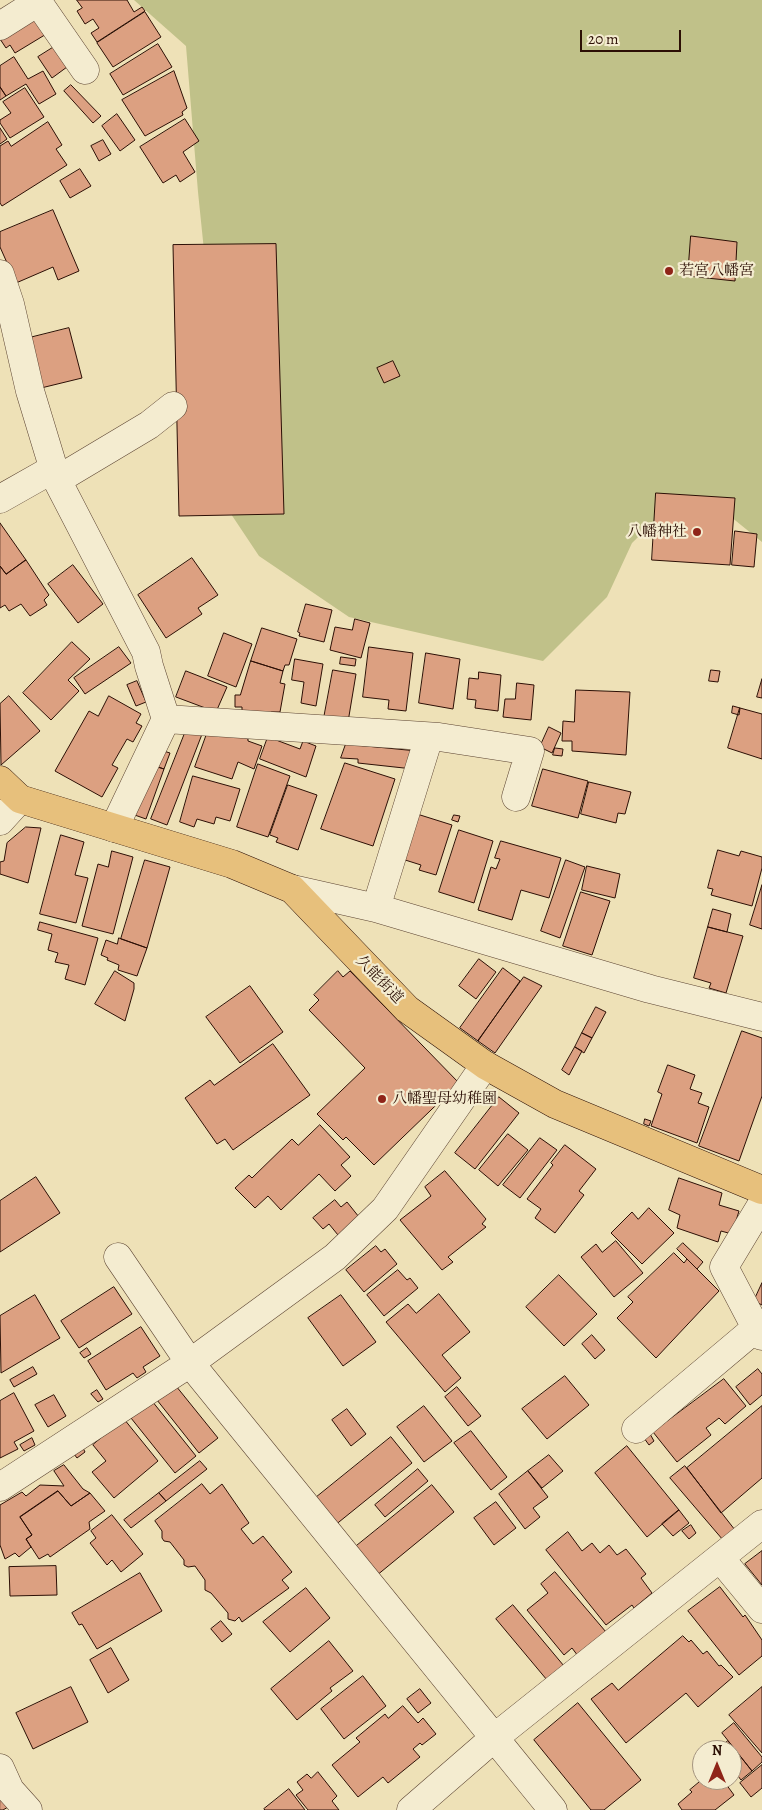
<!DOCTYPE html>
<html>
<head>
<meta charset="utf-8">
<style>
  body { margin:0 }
  #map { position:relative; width:762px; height:1810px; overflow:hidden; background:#eee1b7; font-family:Alegreya,serif }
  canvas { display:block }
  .north { position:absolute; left:692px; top:1740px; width:50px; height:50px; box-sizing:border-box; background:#f4ecd0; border:1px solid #a4947f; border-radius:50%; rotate:0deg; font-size:14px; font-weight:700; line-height:20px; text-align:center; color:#2c0f05 }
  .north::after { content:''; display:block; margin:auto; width:18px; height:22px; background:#8f2418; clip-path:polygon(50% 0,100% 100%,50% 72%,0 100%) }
  .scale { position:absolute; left:580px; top:30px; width:101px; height:22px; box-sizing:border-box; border:2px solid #2c0f05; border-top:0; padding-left:6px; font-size:15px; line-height:18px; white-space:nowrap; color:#2c0f05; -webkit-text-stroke:4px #f4ecd0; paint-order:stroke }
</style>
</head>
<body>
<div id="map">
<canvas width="762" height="1810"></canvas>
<div class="north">N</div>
<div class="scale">20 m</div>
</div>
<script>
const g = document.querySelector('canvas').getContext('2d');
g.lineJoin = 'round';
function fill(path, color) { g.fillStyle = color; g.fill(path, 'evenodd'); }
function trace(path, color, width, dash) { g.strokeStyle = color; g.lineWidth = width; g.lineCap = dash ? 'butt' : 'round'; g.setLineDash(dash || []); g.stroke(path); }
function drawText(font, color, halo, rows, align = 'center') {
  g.font = font + ' Alegreya,"Noto Serif JP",serif'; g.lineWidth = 4.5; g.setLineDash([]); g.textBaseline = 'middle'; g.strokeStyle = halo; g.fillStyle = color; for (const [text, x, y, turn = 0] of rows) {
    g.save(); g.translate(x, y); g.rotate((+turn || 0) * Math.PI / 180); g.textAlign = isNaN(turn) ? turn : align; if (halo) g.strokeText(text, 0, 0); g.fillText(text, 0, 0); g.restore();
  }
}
const green = new Path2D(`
  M134 0H762V542L715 504 678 498 632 543 607 597 543 661 349 617 259 556 231 514 198 192 186 46Z`);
const building = new Path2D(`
  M77 0H127L134 12 142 7 145 11 97 42 91 33 99 28 93 19 85 24 77 11 82 8Z
  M35 12 48 33 15 53 10 45 6 48 0 39Z
  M145 12 161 37 113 67 97 43Z
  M158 44 172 67 123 95 110 74Z
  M54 47 67 67 52 78 38 57Z
  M14 57 28 79 43 71 56 94 39 104 26 84 6 96 0 87V66Z
  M174 71 187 108 182 112 183 115 145 136 122 100Z
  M71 85 101 116 93 123 64 91Z
  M0 87 6 96 0 100Z
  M25 88 44 117 10 138 0 123V120L11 113 3 102Z
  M117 114 135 140 120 151 102 126Z
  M185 119 199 141 183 152 195 172 180 182 176 175 163 183 140 147Z
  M48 122 62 145 56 149 67 165 2 206 0 203V146L8 141 11 146Z
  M0 128 7 139 0 144Z
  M103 140 111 154 99 161 91 146Z
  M80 169 91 186 70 198 60 181Z
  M53 210 79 271 58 280 53 267 16 283 0 247V232Z
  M691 236 737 242 735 281 688 276Z
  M276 244 284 514 179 516 173 245Z
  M69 328 82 378 41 388 29 338Z
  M393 361 400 376 384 383 377 368Z
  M656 493 735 498 730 565 652 560Z
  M0 523 26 560 6 574 0 566Z
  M735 531 757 534 754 567 732 565Z
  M192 558 218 595 198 608 202 614 166 638 138 595Z
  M26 560 49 595 44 600 47 605 30 616 21 604 9 611 5 605 0 608V566L6 574Z
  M73 565 103 604 78 623 48 584Z
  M306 604 332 610 324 642 299 636 300 633 298 632Z
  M355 619 370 623 361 658 330 650 335 627 352 630Z
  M262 628 297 639 289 665H285L283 671 251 661Z
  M224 633 252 644 236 687 208 676Z
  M72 642 90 659 68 680 79 691 51 720 23 693Z
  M119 647 131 663 85 694 74 678Z
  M369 647 413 653 406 711 388 709 389 700 363 697Z
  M426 653 460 659 453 709 419 703Z
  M341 657 356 659 355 666 340 664Z
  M295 659 323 664 316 706 301 703 304 682 292 680Z
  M251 661 283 671 280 683 285 684 280 712H271V716L242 712V707H235V695H240Z
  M333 670 356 674 348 722 324 718Z
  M711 670 720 671 718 682 709 681Z
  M186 671 227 687 216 712 176 697Z
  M479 672 501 675 498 711 475 708 476 700 467 699 469 678 478 679Z
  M762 679V698L757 697Z
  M137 681 146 702 136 706 127 685Z
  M517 683 534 685 531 720 503 717 505 699H515Z
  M576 690 630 692 626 755 572 751V741H562L563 721 574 722Z
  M9 696 40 731 1 765 0 704Z
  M109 696 141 714 136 723 142 726 133 742 127 739 112 765 118 768 102 797 55 771 89 711 98 716Z
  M733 706 740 708 739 715 732 713Z
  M740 708 762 714V759L728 748Z
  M549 727 561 733 552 753 540 747Z
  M187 728 204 729 167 825 151 819Z
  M209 728 224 730 248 739V741L262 746 254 769 238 762 232 779 195 767Z
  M268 737 300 749 303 741 316 746 306 777 260 759Z
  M346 744 417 751 413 769 358 763V759L341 758Z
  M555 748 563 749 562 756 553 755Z
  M157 749 170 753 164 769 151 765Z
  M147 763 164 769 146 819 129 813Z
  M345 763 395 779 373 846 321 829Z
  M258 764 290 776 268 837 237 827Z
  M543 769 588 781 578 818 532 806Z
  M193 776 240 789 230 821 216 817 214 824 197 819 194 827 180 822Z
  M589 782 631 792 625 814 618 813 616 823 581 814Z
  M288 785 317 795 298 850 276 842 278 838 270 835Z
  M417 814 452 825 436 875 419 870 421 865 402 859Z
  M454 815 460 816 458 822 452 820Z
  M26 827 41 828 28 883 0 874V862L4 861 7 843Z
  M459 830 493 841 474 903 439 892Z
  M61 835 84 842 75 875 88 878 76 923 40 914Z
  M501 841 561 858 549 898 521 890 512 920 478 910 491 867 496 869 500 859 495 858Z
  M718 850 739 856 741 851 762 857V868L752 906 711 895 713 889 708 888Z
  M112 851 133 857 113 934 82 926 98 864 108 867Z
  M145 860 170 867 147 948 121 939Z
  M566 860 585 867 560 938 541 931Z
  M587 866 620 874 615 898 582 890Z
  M762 885V929L750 925Z
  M581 892 610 901 592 955 563 946Z
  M713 909 731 914 727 932 708 927Z
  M40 922 98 938 85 985 65 979 69 965 55 962 58 953 48 950 52 934 38 930Z
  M708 927 743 936 726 993 709 988 711 983 694 978Z
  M119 938 147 948 137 976 118 970 119 965 107 960 108 958 101 955 106 940 117 944Z
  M479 959 496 972 476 999 459 986Z
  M503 968 520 981 478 1041 460 1028Z
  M115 971 134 983V989L125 1021 95 1004Z
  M338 971 343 977 350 971 459 1083 374 1165 346 1137 343 1140 317 1114 365 1068 309 1010 319 1000 314 995Z
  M524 977 542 986 495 1053 478 1041Z
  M250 986 283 1032 240 1063 206 1017Z
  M596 1007 606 1012 592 1038 582 1033Z
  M742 1031 762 1038V1096L739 1161 699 1146Z
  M582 1033 592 1038 584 1053 575 1047Z
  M273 1044 310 1095 233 1150 225 1139 217 1144 185 1098 210 1080 214 1085Z
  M575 1047 582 1051 569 1075 562 1070Z
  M668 1065 695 1075 690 1089 702 1093 698 1103 709 1107 697 1143 651 1126 662 1094 658 1092Z
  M499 1097 519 1113 475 1169 455 1153Z
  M645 1119 651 1121 649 1126 644 1124Z
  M320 1125 350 1157 341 1165 351 1176 335 1191 319 1174 281 1210 268 1196 255 1208 235 1188 249 1175 252 1178 292 1139 298 1145Z
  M508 1134 528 1150 498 1186 479 1170Z
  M540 1138 557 1150 520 1198 503 1185Z
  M565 1145 596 1169 579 1191 584 1195 555 1233 535 1218 541 1209 527 1199 553 1165 551 1163Z
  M445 1171 486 1219 482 1224 486 1227 448 1257 453 1262 442 1270 400 1220 431 1196 425 1187Z
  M36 1177 60 1213 0 1252V1201Z
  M679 1178 722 1193 719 1205 739 1211 732 1234 721 1231 718 1242 677 1228 680 1215 669 1210Z
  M335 1200 341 1207 347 1202 359 1217 338 1235 329 1224 323 1229 313 1218Z
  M649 1208 674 1233 642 1264 611 1233 632 1212 638 1219Z
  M616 1241 643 1273 614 1297 581 1257 596 1244 602 1252Z
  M683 1243 703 1262 697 1269 677 1249Z
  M376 1246 381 1252 385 1249 397 1264 364 1292 346 1270Z
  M674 1253 684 1263 687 1259 719 1291 656 1358 617 1318 633 1302 628 1297Z
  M398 1270 407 1280 410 1278 418 1288 384 1316 367 1295Z
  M559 1275 597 1314 564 1346 526 1307Z
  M762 1283V1305L754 1301Z
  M114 1287 132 1314 79 1348 61 1321Z
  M439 1294 470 1332 442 1355 461 1378 445 1392 386 1322 408 1304 416 1313Z
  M35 1295 60 1338 1 1373 0 1316Z
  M341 1295 376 1342 343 1366 308 1318Z
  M141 1327 160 1356 143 1367 146 1372 137 1378 133 1373 106 1390 88 1361Z
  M592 1335 605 1350 595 1359 582 1344Z
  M87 1348 91 1354 84 1358 80 1353Z
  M33 1367 37 1374 14 1387 10 1380Z
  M758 1369 762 1374V1395L750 1405 736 1387Z
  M565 1376 589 1405 547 1439 522 1409Z
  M724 1379 746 1406 725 1424 719 1418 706 1428 711 1435 677 1462 653 1432Z
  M176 1386 218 1438 199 1453 157 1400Z
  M457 1387 481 1416 468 1426 445 1397Z
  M97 1390 103 1399 98 1402 91 1394Z
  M14 1393 34 1431 14 1442 18 1449 0 1458V1401Z
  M54 1395 66 1416 48 1427 35 1405Z
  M152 1401 196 1456 175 1473 131 1418Z
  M424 1406 452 1441 424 1462 397 1427Z
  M762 1406V1478L721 1513 687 1468Z
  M347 1409 366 1434 351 1446 332 1420Z
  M124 1419 158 1461 114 1498 92 1472 106 1461 93 1445Z
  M471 1431 507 1477 491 1490 454 1443Z
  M650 1434 654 1441 649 1445 644 1438Z
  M391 1437 412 1463 334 1526 313 1500Z
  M32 1438 35 1445 24 1451 20 1445Z
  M627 1446 679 1510 647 1537 595 1473Z
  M83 1448 85 1452 77 1458 74 1454Z
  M549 1455 563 1471 542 1488 528 1471Z
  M200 1461 207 1469 166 1501 159 1493Z
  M64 1465 83 1489 90 1493 71 1506 58 1491 20 1517 32 1535 26 1539 31 1547 19 1557 15 1553 5 1559 0 1545V1505L22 1492 26 1496 40 1485 64 1486 54 1471Z
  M685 1466 735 1530 723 1540 670 1478Z
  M418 1469 428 1481 385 1517 375 1505Z
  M528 1471 548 1497 533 1508 540 1517 525 1529 499 1494Z
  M202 1484 210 1494 222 1484 249 1523 241 1529 253 1544 263 1536 292 1572 282 1580 289 1588 242 1622 239 1617 235 1621 228 1619V1613L211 1593 205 1590V1580L195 1566 188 1567 184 1565V1560L170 1542 164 1541 162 1538V1531L155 1521Z
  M432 1485 454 1512 376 1576 354 1548Z
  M58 1491 71 1506 90 1493 105 1511 89 1522 90 1529 50 1557 48 1554 39 1559 26 1539 32 1535 20 1517Z
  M159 1493 166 1501 131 1528 124 1520Z
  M496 1502 516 1528 494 1545 474 1518Z
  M679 1510 689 1523 673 1536 662 1524Z
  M112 1515 143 1554 121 1572 112 1560 107 1565 90 1543 96 1538 91 1531Z
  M691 1525 696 1533 689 1539 682 1531Z
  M568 1532 582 1551 592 1543 600 1553 609 1545 617 1555 626 1549 646 1574 641 1578 652 1593 634 1608 632 1605 606 1625 546 1550Z
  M762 1551V1585L745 1564Z
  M56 1566 57 1595 10 1596 9 1567Z
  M555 1572 606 1632 578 1656 572 1648 564 1655 527 1610 548 1593 541 1584Z
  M140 1573 162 1611 97 1649 82 1624 79 1625 72 1613Z
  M720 1587 743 1617 745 1615 762 1640V1656L739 1675 688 1611Z
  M306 1588 330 1618 290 1652 263 1622Z
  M513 1605 564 1666 547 1680 496 1619Z
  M221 1621 232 1634 222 1642 211 1629Z
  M683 1636 689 1642 691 1640 703 1654 707 1651 719 1666 721 1665 733 1677 698 1707 686 1693 626 1743 591 1699 612 1683 618 1690Z
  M329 1641 353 1671 330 1688 332 1691 297 1720 271 1689Z
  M111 1648 129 1680 108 1693 90 1660Z
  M363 1676 386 1706 344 1739 321 1709Z
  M71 1687 88 1722 33 1749 16 1713Z
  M762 1687V1753L729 1715Z
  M420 1689 431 1703 418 1713 407 1699Z
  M578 1703 641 1780 604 1810H591L534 1740Z
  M403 1706 418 1723 423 1718 436 1734 422 1745 420 1743 413 1749 420 1757 388 1783 383 1777 358 1797 332 1765 360 1742 356 1738 385 1714 388 1718Z
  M734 1723 762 1757V1762L752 1771 722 1733Z
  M728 1741 752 1771 741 1780 732 1768V1750H717Z
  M762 1765V1788L751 1797 740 1783Z
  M318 1772 337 1796 332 1801 339 1810H308L296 1795 303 1790 297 1782 307 1774 311 1778Z
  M702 1780 704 1782 707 1780H723L734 1795 715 1810H682L678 1804 692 1792 690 1790Z
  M289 1789 305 1810H265L264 1809Z
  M0 1796 8 1807 3 1810H0Z`);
const minor = new Path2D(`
  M0 26 38 2 85 70
  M0 274 10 304 30 391 57 480 146 652 149 666 166 719
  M57 480 149 425 173 406
  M0 499 53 469
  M0 821 20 799
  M114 828 166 719 439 737 530 751 516 797
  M292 889 376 908 650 989 762 1017
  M376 908 429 737
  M762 1204 724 1267 756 1328 762 1336
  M118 1257 190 1363 553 1810
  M636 1429 756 1328
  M0 1487 190 1363 335 1257 385 1209 485 1065
  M720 1558 762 1609
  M0 1768 10 1790 28 1810
  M411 1810 494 1738 762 1524`);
const major = new Path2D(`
  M0 780 20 799 232 864 292 889 407 1009 485 1065 555 1104 762 1190`);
const markers = [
  [669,271,5,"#8f2418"],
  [697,532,5,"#8f2418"],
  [382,1099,5,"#8f2418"]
];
const poiNames = [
  ["若宮八幡宮",679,271],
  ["八幡神社",687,532,"right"],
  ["八幡聖母幼稚園",392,1099]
];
const streetNames = [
  ["久能街道",379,980,46]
];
fill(green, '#c0c189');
fill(building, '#dca081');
trace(building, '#2c0f05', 1);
trace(minor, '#5c4432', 29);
trace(major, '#2c0f05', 29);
trace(minor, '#f4ecd0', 28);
trace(major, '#e7c07c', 28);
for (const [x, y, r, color] of markers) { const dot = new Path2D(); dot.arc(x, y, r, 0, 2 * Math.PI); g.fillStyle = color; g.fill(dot); trace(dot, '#f4ecd0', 2); }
drawText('15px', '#2c0f05', '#f4ecd0', poiNames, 'left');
drawText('15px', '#2c0f05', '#f4ecd0', streetNames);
</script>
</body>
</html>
